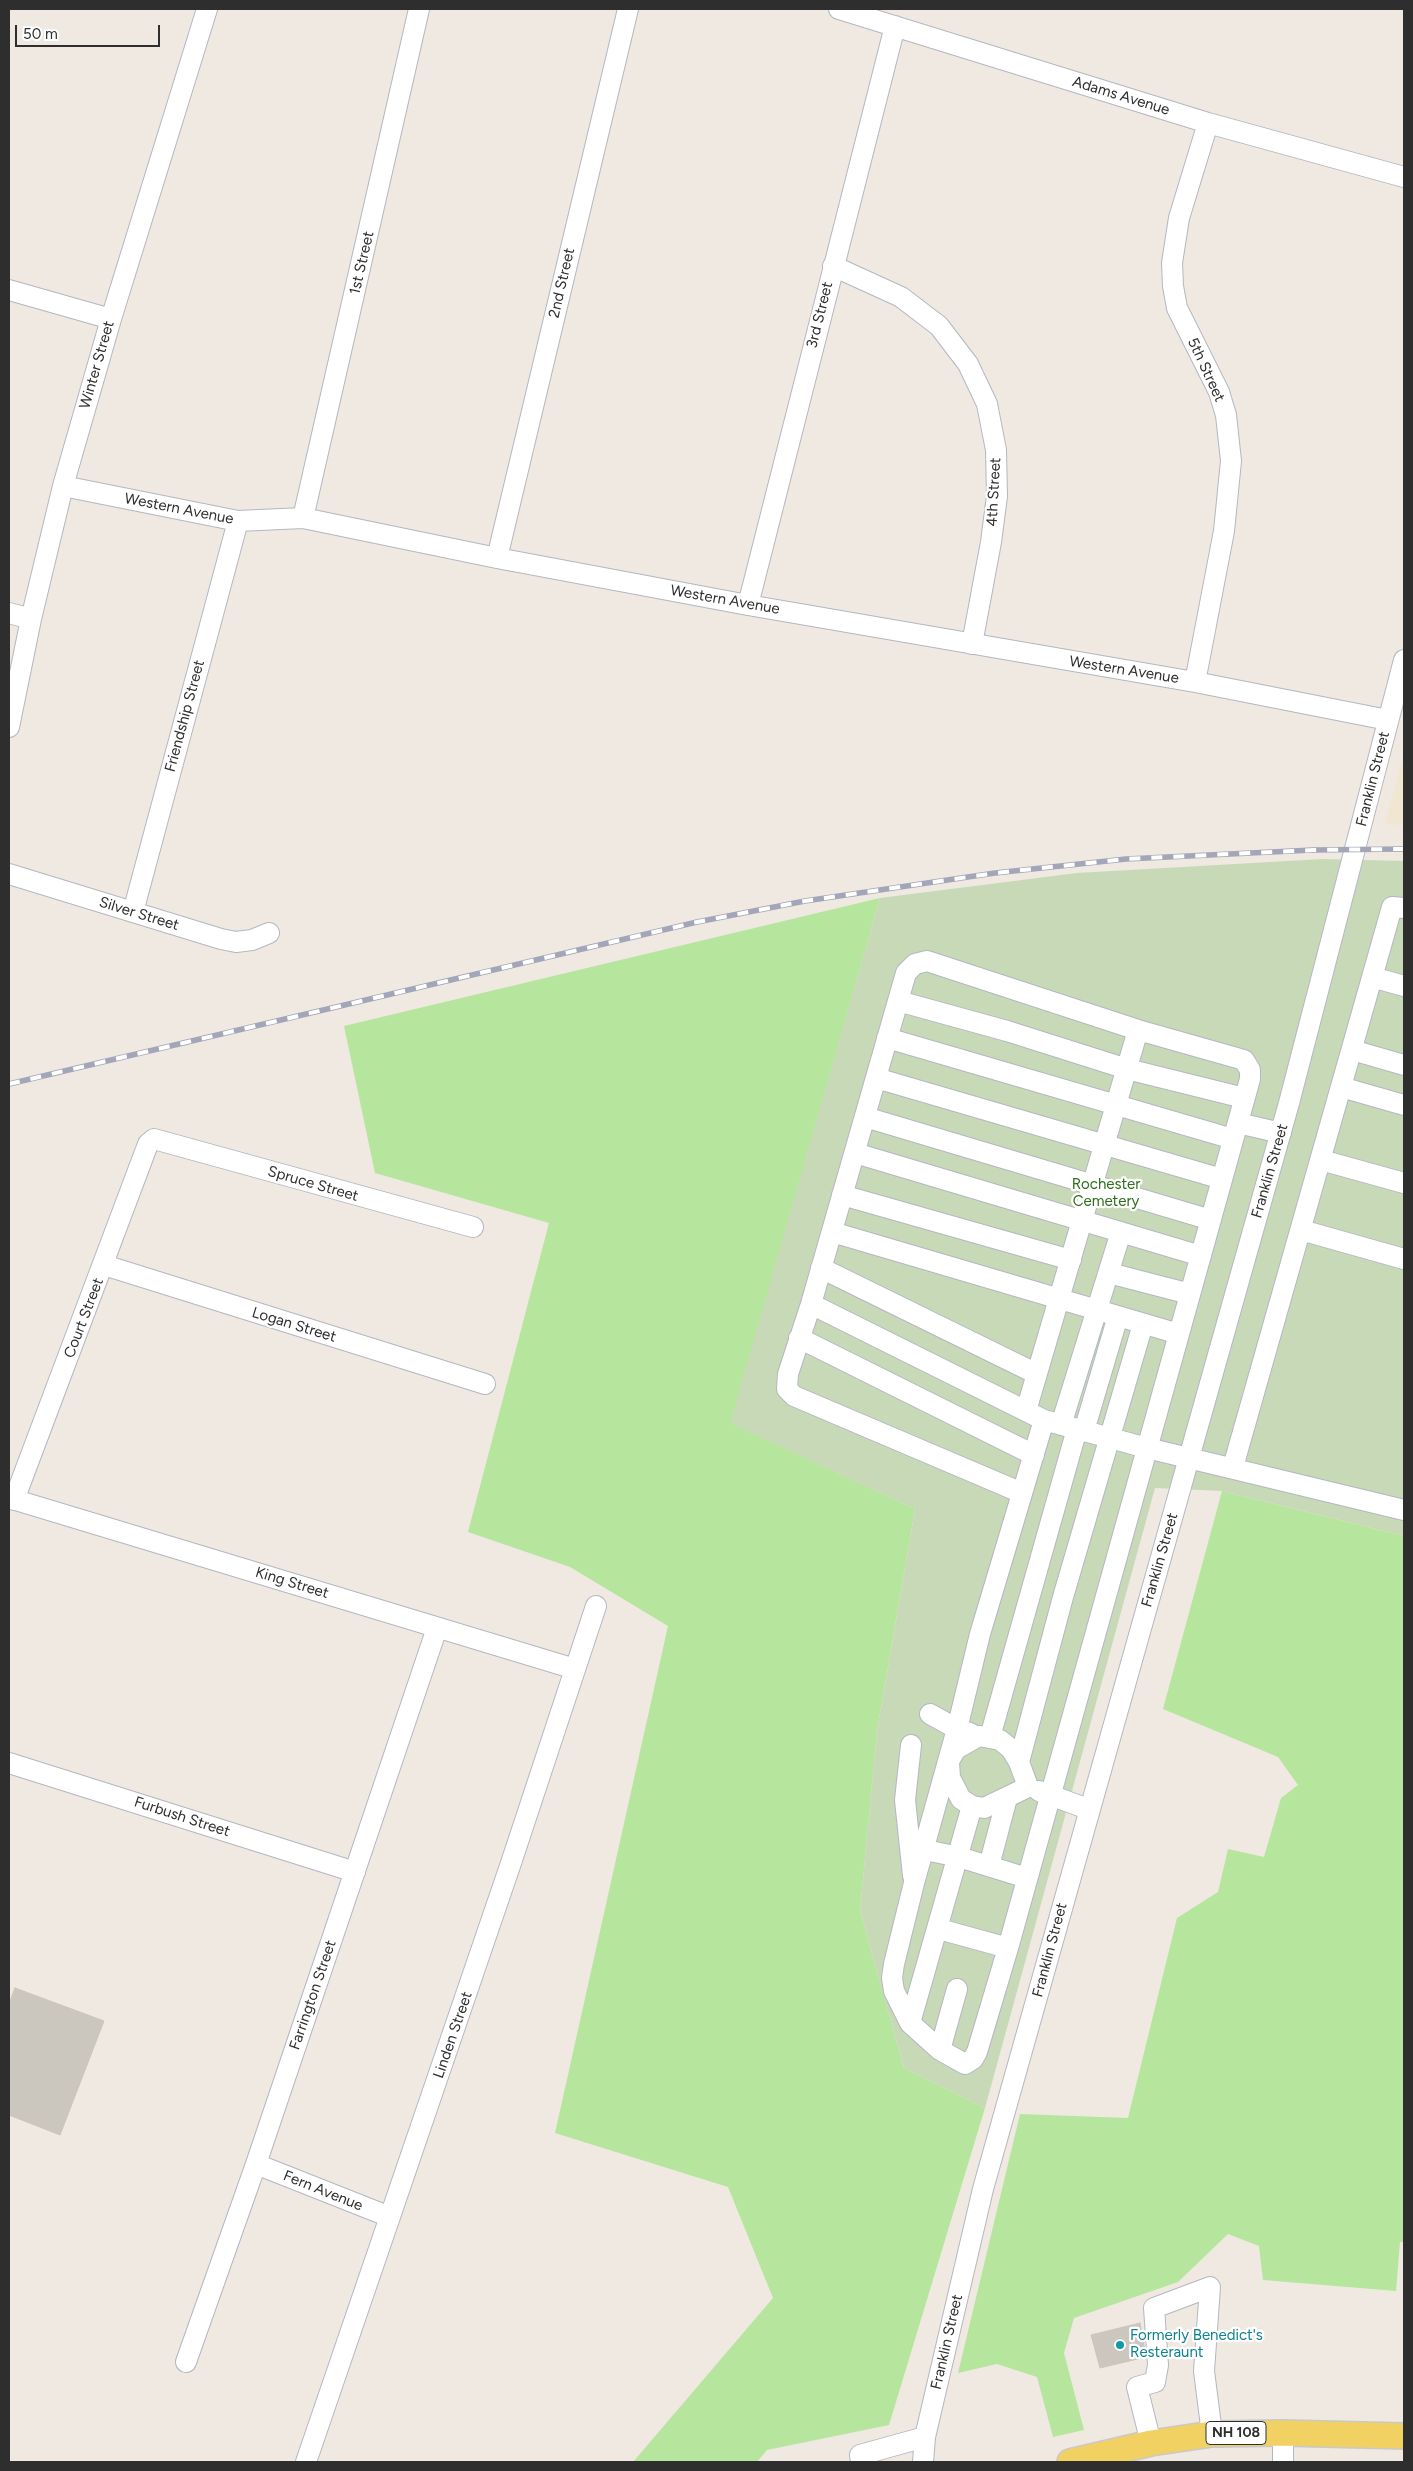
<!DOCTYPE html>
<html>
<head>
<meta charset="utf-8">
<style>
	body { margin:0 }
	#map { position:relative; width:1413px; height:2471px; overflow:hidden; background:#efe9e1; font-family:Figtree,sans-serif }
	canvas { display:block }
	.frame { position:absolute; inset:0; border:10px solid #2e2e2e; pointer-events:none }
	.scale { position:absolute; left:15px; top:25px; width:145px; height:22px; box-sizing:border-box; border:2px solid #2e2e2e; border-top:0; padding-left:6px; font-size:15px; line-height:18px; white-space:nowrap; color:#2e2e2e; -webkit-text-stroke:4px #fff; paint-order:stroke }
</style>
</head>
<body>
<div id="map">
<canvas width="1413" height="2471"></canvas>
<div class="frame"></div>
<div class="scale">50 m</div>
</div>
<script>
const ctx = document.querySelector('canvas').getContext('2d');
ctx.lineJoin = 'round';
function fill(path, color) { ctx.fillStyle = color; ctx.fill(path, 'evenodd'); }
const shape = rows => new Path2D(rows.map(r => 'M' + r).join(''));
function trace(path, color, width, dash) { ctx.strokeStyle = color; ctx.lineWidth = width; ctx.lineCap = dash ? 'butt' : 'round'; ctx.setLineDash(dash || []); ctx.stroke(path); }
function drawText(font, color, halo, rows, align = 'center') {
  ctx.font = font + ' Figtree,sans-serif'; ctx.lineWidth = 4.5; ctx.setLineDash([]); ctx.textBaseline = 'middle'; ctx.strokeStyle = halo; ctx.fillStyle = color; for (const [text, x, y, turn = 0] of rows) {
    ctx.save(); ctx.translate(x, y); ctx.rotate((+turn || 0) * Math.PI / 180); ctx.textAlign = isNaN(turn) ? turn : align; if (halo) ctx.strokeText(text, 0, 0); ctx.fillText(text, 0, 0); ctx.restore();
  }
}
fill(shape([
	[1404,753,1404,825,1385,824]
]), '#f0e6d1');
fill(shape([
	[880,898,731,1423,915,1509,877,1731,860,1911,904,2068,985,2108,889,2425,767,2450,757,2462,633,2462,773,2298,728,2187,555,2133,668,1626,570,1567,468,1532,549,1223,375,1173,344,1026],
	[1222,1491,1404,1536,1404,2242,1400,2242,1396,2291,1263,2280,1259,2246,1228,2234,1178,2282,1074,2318,1064,2353,1084,2430,1053,2437,1037,2377,997,2364,958,2373,1020,2114,1128,2118,1177,1918,1218,1892,1228,1849,1264,1857,1281,1798,1298,1785,1278,1757,1163,1709]
]), '#b6e59e');
fill(shape([
	[1323,859,1404,861,1404,1536,1222,1491,1155,1488,985,2108,904,2068,860,1911,877,1731,915,1509,730,1423,880,898,1077,873]
]), '#c8d9b8');
const building = shape([
	[15,1988,104,2021,60,2135,9,2115,9,2004,15,1988],
	[1140,2323,1146,2357,1100,2368,1091,2335,1140,2323]
]);
fill(building, '#cbc7bf');
trace(building, '#cbc5ba', 1);
const minor = shape([
	[839,9,1208,123,1404,177],
	[833,266,901,297,939,326,968,364,987,404,996,450,997,496,991,542,972,644],
	[9,290,111,319],
	[63,486,238,521,303,518,497,558,748,605,1195,682,1388,720],
	[303,518,419,9],
	[497,558,628,9],
	[748,605,895,26],
	[9,613,31,619],
	[1195,682,1224,531,1231,461,1226,415,1219,392,1177,308,1173,286,1172,263,1179,218,1208,123],
	[9,727,31,619,63,486,111,319,207,9],
	[9,874,221,939,236,942,252,940,269,933],
	[133,912,238,521],
	[1372,977,1404,986],
	[898,1001,1007,1031,1127,1069,1244,1098],
	[887,1038,1233,1139],
	[1352,1050,1404,1065],
	[876,1078,1222,1179],
	[1341,1087,1404,1105],
	[865,1117,1211,1220],
	[1238,1123,1281,1133],
	[855,1153,1201,1256],
	[1321,1160,1404,1183],
	[842,1195,1071,1260],
	[1301,1230,1404,1259],
	[832,1232,1179,1334],
	[104,1265,485,1384],
	[821,1268,1037,1374],
	[1109,1273,1190,1294],
	[811,1304,1044,1420,1147,1448,1404,1510],
	[799,1338,1034,1455],
	[1026,1411,1138,1030],
	[1061,1425,1121,1232],
	[1084,1431,1118,1316],
	[1233,1467,1392,907,1404,908],
	[1022,1493,794,1396,787,1389,788,1374,811,1304,906,973,915,964,927,961,1138,1030,1244,1060,1250,1070,1250,1079,1008,1948,977,2052,973,2059,965,2064,940,2050,910,2023,894,1991,892,1978,894,1964,914,1883,957,1729,980,1634,1044,1420],
	[9,1498,575,1669],
	[14,1500,148,1144,154,1139,473,1227],
	[930,1714,957,1729,970,1733],
	[979,1736,1000,1740,1011,1749,1019,1762,1028,1787,984,1808,972,1806,961,1799,950,1778,949,1761,956,1749,979,1736],
	[990,1737,1077,1429],
	[911,1745,905,1800,913,1876],
	[1019,1762,1063,1597,1143,1324],
	[9,1763,355,1872],
	[1039,1791,1088,1809],
	[911,1847,959,1857,1027,1878],
	[989,1866,1007,1798],
	[939,1929,1008,1948],
	[910,2023,972,1806],
	[940,2050,957,1989],
	[256,2164,390,2217],
	[186,2362,256,2164,437,1628],
	[1151,2443,1137,2387,1155,2382,1158,2365,1154,2308,1210,2287,1204,2371,1212,2434],
	[306,2462,511,1863,596,1606],
	[861,2462,860,2455,925,2437],
	[923,2462,925,2437,983,2189,1289,1103,1404,660],
	[1283,2462,1283,2433]
]);
const major = shape([
	[1070,2462,1151,2443,1212,2434,1283,2433,1404,2436]
]);
trace(minor, '#b4b7c1', 22);
trace(major, '#c9c9c9', 28);
trace(minor, '#fff', 20);
trace(major, '#f2d163', 25);
const rail = shape([
	[9,1084,697,922,805,901,995,873,1126,859,1313,850,1404,849]
]);
trace(rail, '#a3a6b8', 5.5);
trace(rail, '#fff', 4, [11]);
for (const [x, y, r, color] of [
	[1120,2345,5,"#0f9aa8"]
]) { const dot = new Path2D(); dot.arc(x, y, r, 0, 2 * Math.PI); ctx.fillStyle = color; ctx.fill(dot); trace(dot, '#fff', 2); }
for (const [x, y, w] of [
	[1236,2433,60]
]) { const box = new Path2D(); box.roundRect(x - w / 2, y - 11.5, w, 23, 4); ctx.fillStyle = '#fff'; ctx.fill(box); trace(box, '#2e2e2e', 1); }
drawText('bold 14px', '#2e2e2e', null, [
	["NH 108",1236,2433]
]);
drawText('15px', '#2e2e2e', '#fff', [
	["Adams Avenue",1121,96,17],
	["1st Street",362,263,-77],
	["2nd Street",562,283,-77],
	["3rd Street",820,315,-76],
	["Winter Street",97,365,-74],
	["5th Street",1206,370,65],
	["4th Street",994,492,-87],
	["Western Avenue",179,509,11],
	["Western Avenue",725,600,10],
	["Western Avenue",1124,670,9],
	["Friendship Street",185,716,-75],
	["Franklin Street",1373,779,-76],
	["Silver Street",139,914,17],
	["Franklin Street",1270,1171,-74],
	["Spruce Street",313,1184,16],
	["Court Street",84,1318,-69],
	["Logan Street",294,1325,17],
	["Franklin Street",1160,1560,-74],
	["King Street",292,1583,17],
	["Furbush Street",182,1817,18],
	["Franklin Street",1050,1950,-75],
	["Farrington Street",313,1995,-71],
	["Linden Street",453,2035,-71],
	["Fern Avenue",323,2191,22],
	["Franklin Street",947,2342,-77]
]);
drawText('15px', '#2c6e1b', '#fff', [
	["Rochester",1106,1185],
	["Cemetery",1106,1202]
]);
drawText('15px', '#0d838f', '#fff', [
	["Formerly Benedict's",1130,2336],
	["Resteraunt",1130,2353]
], 'left');
</script>
</body>
</html>
